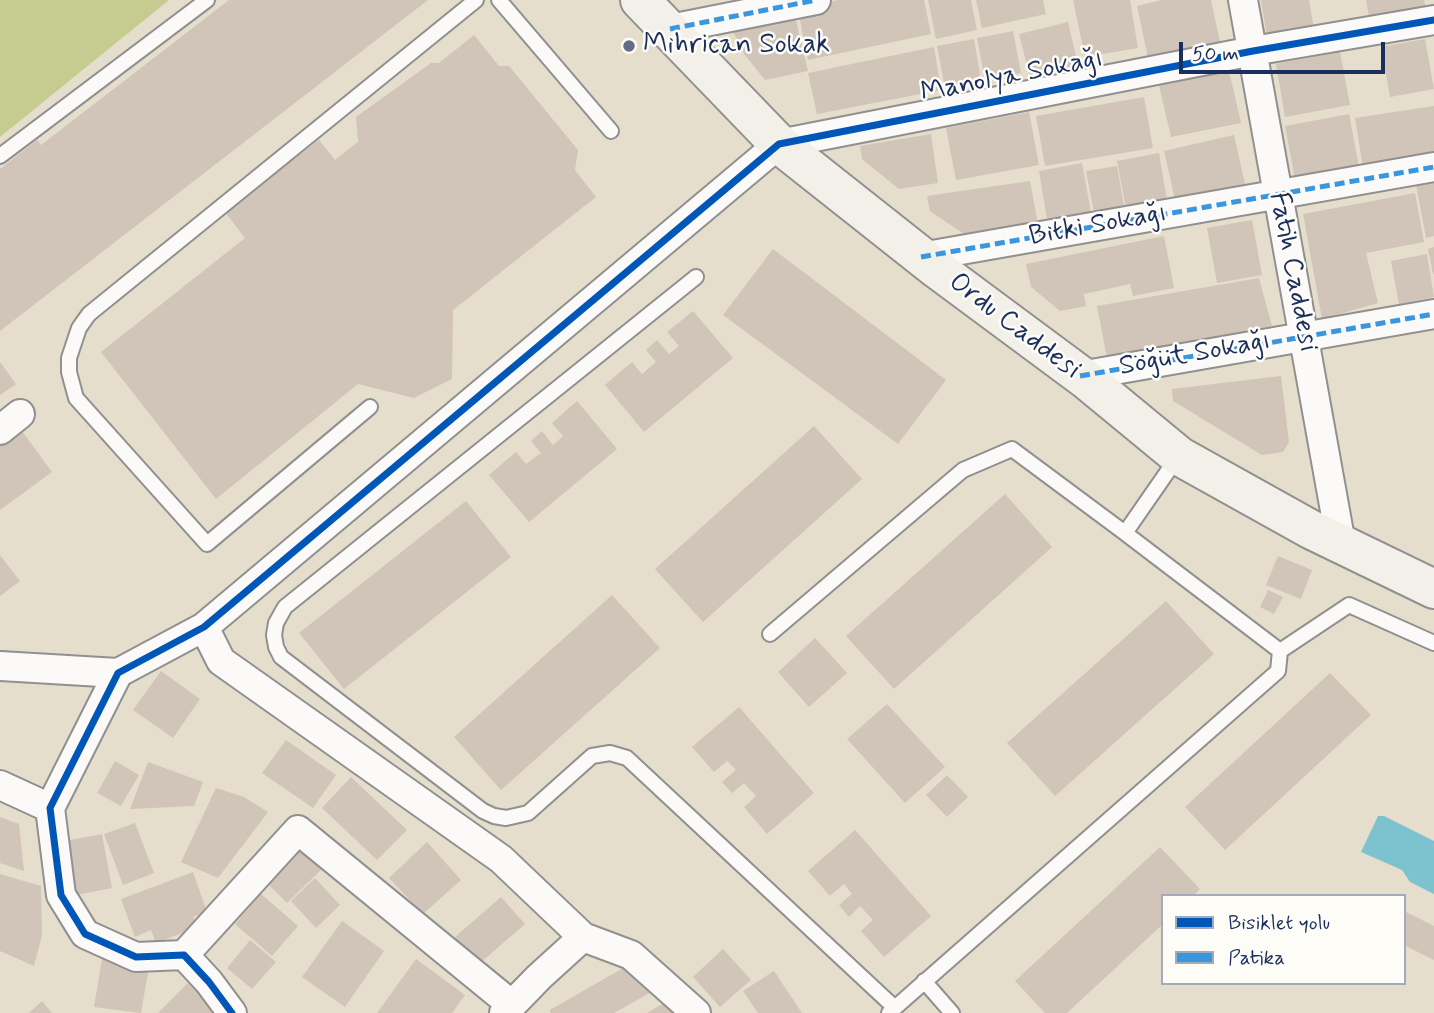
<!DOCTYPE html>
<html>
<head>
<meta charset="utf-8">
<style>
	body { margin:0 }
	#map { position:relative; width:1434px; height:1013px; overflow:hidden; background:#e5decd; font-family:Mynerve,sans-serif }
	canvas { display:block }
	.legend { position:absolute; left:1161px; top:894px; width:245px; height:91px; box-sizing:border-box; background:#fdfcf7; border:2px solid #a3aaba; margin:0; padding:9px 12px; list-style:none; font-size:21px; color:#1b2f5e }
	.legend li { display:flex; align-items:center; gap:14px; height:35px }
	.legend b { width:35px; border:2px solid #a3aaba }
	.scale { position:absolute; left:1179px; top:42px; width:206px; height:32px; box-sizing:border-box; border:4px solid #1b2f5e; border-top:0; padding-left:9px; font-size:21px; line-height:24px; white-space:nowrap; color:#1b2f5e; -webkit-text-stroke:5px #fdfcf7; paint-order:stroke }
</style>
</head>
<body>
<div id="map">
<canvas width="1434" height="1013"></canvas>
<ul class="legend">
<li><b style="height:9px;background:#0057b8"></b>Bisiklet yolu</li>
<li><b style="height:9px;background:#3a97de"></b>Patika</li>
</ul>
<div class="scale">50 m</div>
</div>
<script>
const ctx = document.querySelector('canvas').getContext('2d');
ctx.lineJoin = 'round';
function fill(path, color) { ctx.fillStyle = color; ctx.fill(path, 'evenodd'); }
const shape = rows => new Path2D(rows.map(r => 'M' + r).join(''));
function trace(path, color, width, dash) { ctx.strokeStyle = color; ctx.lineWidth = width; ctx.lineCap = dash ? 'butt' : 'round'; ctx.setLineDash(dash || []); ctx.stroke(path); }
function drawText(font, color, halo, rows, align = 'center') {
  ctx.font = font + ' Mynerve,sans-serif'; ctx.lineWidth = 5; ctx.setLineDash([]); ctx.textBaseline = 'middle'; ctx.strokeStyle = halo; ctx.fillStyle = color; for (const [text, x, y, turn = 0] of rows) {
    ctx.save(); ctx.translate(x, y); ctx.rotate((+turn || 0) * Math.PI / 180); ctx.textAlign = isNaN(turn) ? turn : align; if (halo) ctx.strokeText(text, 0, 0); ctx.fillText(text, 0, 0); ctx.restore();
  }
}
fill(shape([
	[0,0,169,0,0,137]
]), '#c6cb90');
fill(shape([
	[1378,816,1384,816,1434,841,1434,894,1410,882,1402,870,1361,852]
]), '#7dc3cf');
fill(shape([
	[229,0,428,0,0,331,0,169,37,140,41,145],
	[838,0,924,0,931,34,808,60,798,10],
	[928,0,971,0,977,30,936,39],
	[976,0,1043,0,1046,14,982,28],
	[1073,0,1130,0,1138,48,1085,57],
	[1162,0,1211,0,1220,42,1148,58,1137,6],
	[1261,0,1309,0,1314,29,1267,37],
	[1366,0,1424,0,1427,12,1370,23],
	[794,12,808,71,765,80,744,54,731,27],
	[1068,22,1079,69,1031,81,1019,34],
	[1013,31,1021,73,985,80,977,38],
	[474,35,499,66,509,66,578,150,575,170,596,197,453,310,452,379,414,398,358,384,216,499,101,352,245,238,225,212,319,140,335,160,358,142,356,117,431,63,439,63],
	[974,39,981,81,945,88,937,46],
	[1425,39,1434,89,1390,97,1381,47],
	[934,47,941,90,817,114,808,73],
	[1340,52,1350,105,1285,117,1276,64],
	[1229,71,1241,123,1171,137,1159,85],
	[1144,97,1153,148,1045,166,1036,116],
	[1434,106,1434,156,1363,168,1355,118],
	[1029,112,1039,165,956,180,946,128],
	[1349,114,1359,167,1295,179,1285,126],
	[931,134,938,183,899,189,862,159,860,146],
	[1234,135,1246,188,1176,204,1164,151],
	[1159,153,1168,206,1127,213,1117,161],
	[1082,163,1092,218,1048,226,1039,171],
	[1117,166,1125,211,1095,217,1086,171],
	[1030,181,1038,225,967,236,930,211,927,196],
	[1434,182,1434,236,1426,238,1416,185],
	[1415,193,1424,242,1366,253,1378,303,1322,319,1303,214],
	[1252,220,1262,275,1217,283,1207,228],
	[1164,236,1174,288,1133,296,1130,284,1084,294,1086,306,1060,311,1031,287,1026,264],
	[1434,247,1434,274,1433,274,1428,249],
	[773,249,946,380,898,444,723,315],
	[1427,254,1434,297,1399,304,1391,261],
	[1259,278,1272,326,1107,358,1097,306],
	[693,311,733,358,644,432,605,385,632,362,642,374,656,362,646,350,657,340,669,354,679,346,667,332],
	[0,362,16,384,0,395],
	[1281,376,1289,442,1283,452,1262,455,1173,401,1172,389],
	[577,401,617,449,529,522,489,475,516,452,526,464,541,453,531,441,542,431,553,445,563,436,552,423],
	[16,423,52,472,0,510,0,435],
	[814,426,862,479,703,622,655,569],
	[1005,494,1052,547,894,689,846,636],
	[466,501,511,557,344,689,299,633],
	[0,555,20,581,0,596],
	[1278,556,1312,570,1301,599,1266,585],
	[1268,590,1283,597,1274,614,1260,607],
	[612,595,660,648,501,790,454,737],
	[1166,601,1214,654,1055,796,1007,743],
	[815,638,847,673,809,707,778,672],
	[161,671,200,699,173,738,133,710],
	[1330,673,1371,715,1225,850,1185,807],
	[887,704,945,767,905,803,847,739],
	[739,707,814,793,767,834,744,807,756,796,744,783,732,793,722,782,736,770,727,761,714,772,692,747],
	[286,740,336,775,313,808,262,773],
	[115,761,139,775,121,806,97,793],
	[148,762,203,782,194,806,130,809],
	[947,775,968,797,947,817,926,795],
	[351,777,407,830,377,860,322,808],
	[216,788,244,797,268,812,218,878,181,862],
	[0,817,19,824,24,871,0,863],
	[135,823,154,873,123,885,104,834],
	[855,830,931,916,884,957,861,931,873,920,860,906,849,917,839,905,852,894,844,884,830,896,808,871],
	[102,834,112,888,71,896,60,842],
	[427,842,461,880,423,914,389,878],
	[299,846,322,869,287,903,264,880],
	[1160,847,1200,889,1193,896,1163,896,1163,924,1067,1013,1045,1013,1015,981],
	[193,872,207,912,193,917,197,927,156,943,151,930,135,937,121,899],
	[0,874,41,886,42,935,34,966,0,951],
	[315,878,340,905,316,928,291,901],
	[261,894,298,926,272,956,235,924],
	[501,897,525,924,479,964,455,937],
	[1404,911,1434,926,1434,960,1404,945],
	[342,921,384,951,345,1007,302,977],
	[250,940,276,962,252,989,227,968],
	[723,949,751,980,720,1007,693,977],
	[102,959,149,967,141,1013,94,1007],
	[416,959,465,995,452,1013,377,1013],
	[632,963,657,989,614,1013,551,1013,550,1010],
	[774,971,802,1013,758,1013,743,991],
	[188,983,219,1013,158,1013],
	[669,1000,683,1013,647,1013],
	[42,1001,52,1013,29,1013]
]), '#d1c4b8');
const lane = shape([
	[499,0,611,131],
	[0,156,207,0],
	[696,277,285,607,276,623,274,635,276,647,281,657,483,811,494,816,506,818,528,813,592,756,610,753,627,758,894,1007],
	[370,407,207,544,76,398,69,372,69,358,79,328,89,314,476,0],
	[1177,458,1125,533,1280,651],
	[770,634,963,470,1012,449,1125,533],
	[1280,651,1349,605,1434,643],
	[924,981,952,1013],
	[889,1013,1278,671,1280,651]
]);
const street = shape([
	[1243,0,1341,544],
	[670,29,816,0],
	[921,257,1434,167],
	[1080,376,1434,314],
	[0,430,20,414],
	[204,627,221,661,501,859,583,937,539,977,504,1013],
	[0,666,118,673],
	[0,785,50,808],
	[583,937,631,955,696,1013],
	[184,955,298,830,512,1005],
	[232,1013,209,982,184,955,136,957,85,934,61,895,50,808,118,673,204,627,779,144,1253,51,1434,20]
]);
const secondary = shape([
	[640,0,779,144,937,269,1088,381,1179,456,1310,529,1434,589]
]);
trace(lane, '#90908f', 18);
trace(street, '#90908f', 32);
trace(secondary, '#90908f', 42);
trace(lane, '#fbfaf8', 14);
trace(street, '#fbfaf8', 28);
trace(secondary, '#f3f0e9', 38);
trace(shape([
	[670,29,816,0],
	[921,257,1434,167],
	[1080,376,1434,314]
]), '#3a97de', 5, [10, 5]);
trace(shape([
	[232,1013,209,982,184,955,136,957,85,934,61,895,50,808,118,673,204,627,779,144,1253,51,1434,20]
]), '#0057b8', 7);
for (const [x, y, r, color] of [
	[629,46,7,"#626c85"]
]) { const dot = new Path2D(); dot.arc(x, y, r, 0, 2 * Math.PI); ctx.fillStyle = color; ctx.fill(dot); trace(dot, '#fdfcf7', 2.5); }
drawText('28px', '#1b2f5e', '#fdfcf7', [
	["Mihrican Sokak",643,46]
], 'left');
drawText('28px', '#1b2f5e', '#fdfcf7', [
	["Manolya Sokağı",1012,77,-11],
	["Bitki Sokağı",1098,226,-10],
	["Fatih Caddesi",1292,272,79],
	["Ordu Caddesi",1014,327,37],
	["Söğüt Sokağı",1195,355,-10]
]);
</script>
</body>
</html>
